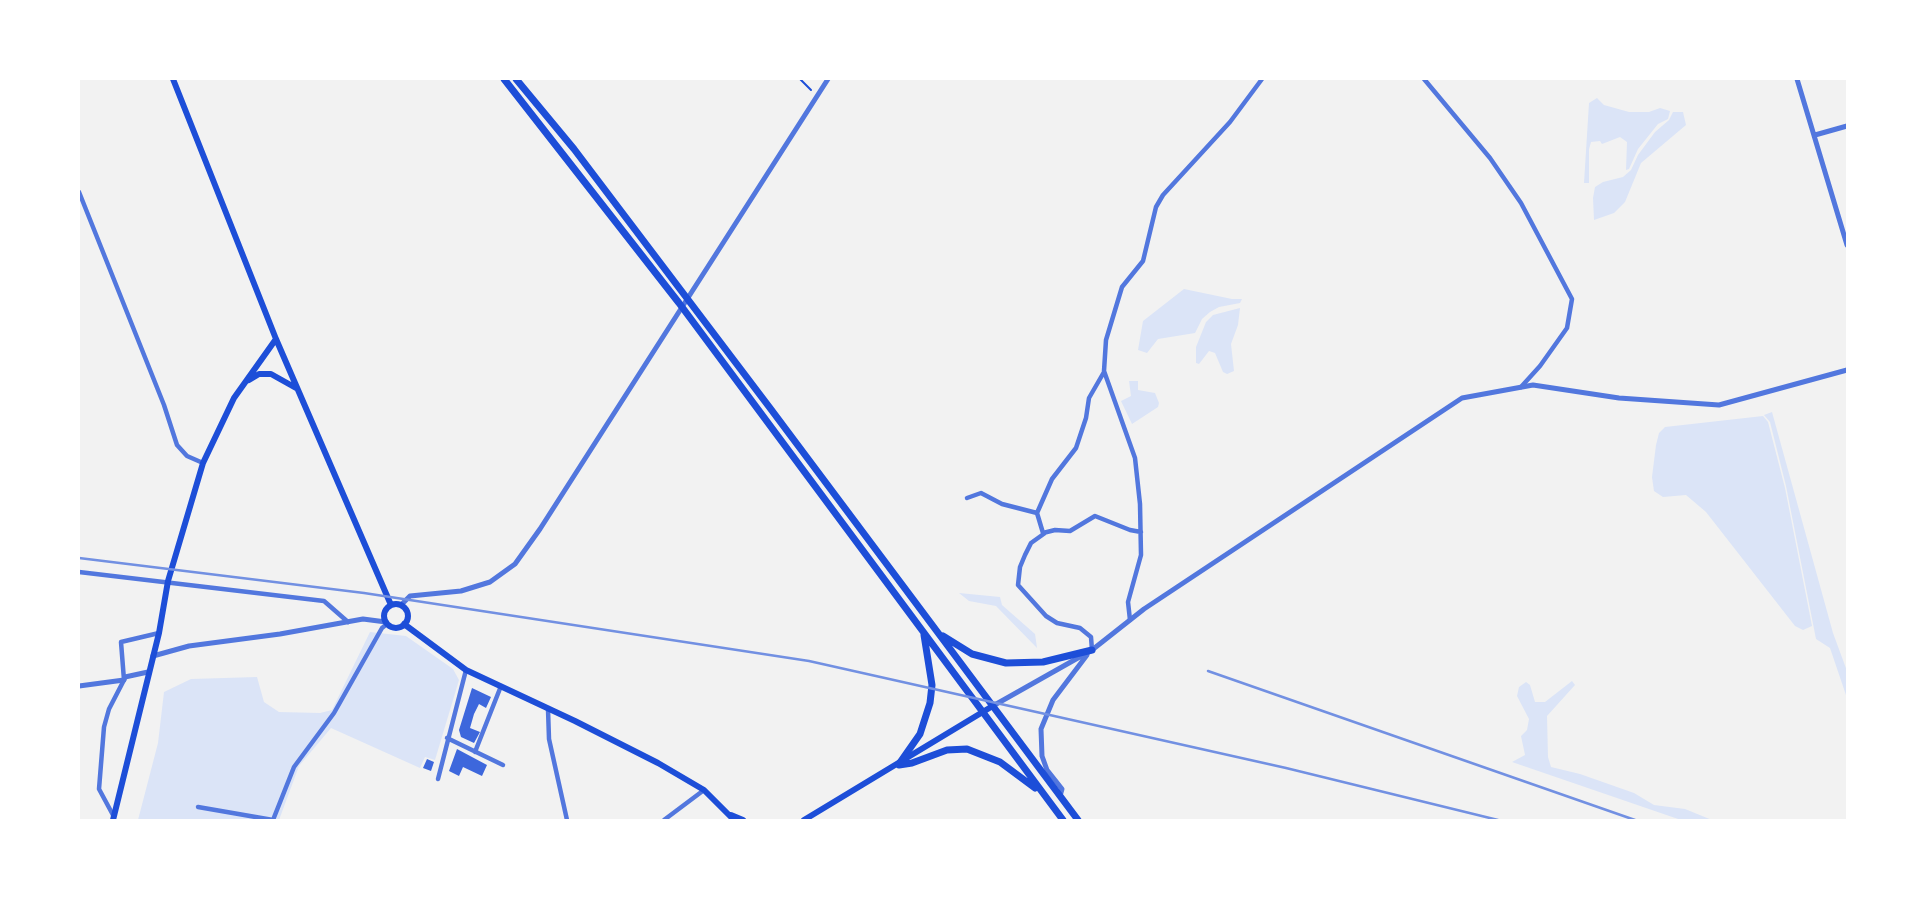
<!DOCTYPE html>
<html>
<head>
<meta charset="utf-8">
<style>
	body { margin:0 }
	#map { position:relative; width:1926px; height:899px; overflow:hidden; background:#f2f2f2; font-family:Helvetica,sans-serif }
	canvas { display:block }
	.frame { position:absolute; inset:0; border:80px solid #fff; pointer-events:none }
</style>
</head>
<body>
<div id="map">
<canvas width="1926" height="899"></canvas>
<div class="frame"></div>
</div>
<script>
const ctx = document.querySelector('canvas').getContext('2d');
ctx.lineJoin = 'round';
function fill(path, color) { ctx.fillStyle = color; ctx.fill(path, 'evenodd'); }
const shape = rows => new Path2D(rows.map(r => 'M' + r).join(''));
function trace(path, color, width, dash) { ctx.strokeStyle = color; ctx.lineWidth = width; ctx.lineCap = dash ? 'butt' : 'round'; ctx.setLineDash(dash || []); ctx.stroke(path); }
fill(shape([
	[1597,98,1604,105,1629,112,1649,112,1660,108,1670,111,1668,119,1658,124,1638,149,1629,169,1626,170,1627,142,1620,137,1602,144,1600,141,1591,142,1589,149,1589,183,1584,183,1589,103],
	[1673,112,1683,112,1686,125,1641,163,1625,202,1614,213,1594,220,1593,198,1595,187,1603,182,1623,177,1631,170,1638,155,1655,132,1669,120],
	[1184,289,1232,299,1242,299,1240,303,1219,307,1210,312,1202,319,1195,333,1158,339,1147,353,1138,350,1143,321],
	[1240,308,1238,325,1231,344,1234,371,1227,374,1223,372,1215,353,1209,351,1199,364,1196,363,1196,347,1206,322,1213,315],
	[1129,381,1138,381,1138,390,1155,393,1159,403,1158,407,1132,424,1121,401,1131,396],
	[1772,412,1833,633,1847,671,1847,698,1830,648,1816,639,1786,486,1770,422,1764,415],
	[1763,416,1768,422,1785,488,1812,626,1803,630,1795,626,1706,512,1686,495,1663,497,1654,491,1652,477,1656,445,1659,433,1665,427],
	[959,593,1000,597,1002,605,1035,634,1037,648,996,606,969,601],
	[370,632,406,636,453,669,459,680,435,760,425,757,420,768,331,728,299,766,279,820,138,820,158,743,164,692,191,679,257,677,264,702,279,712,320,713,332,710],
	[1572,681,1575,685,1547,716,1548,757,1551,767,1580,774,1634,793,1654,805,1685,809,1712,820,1681,820,1512,762,1525,755,1521,736,1527,730,1529,719,1517,696,1519,687,1526,682,1530,685,1535,702,1545,702]
]), '#dbe4f7');
fill(shape([
	[472,688,491,697,486,708,479,704,474,714,470,728,480,732,474,743,461,737,459,730],
	[457,749,487,765,482,776,463,767,459,776,449,771],
	[427,759,434,762,431,771,423,768]
]), '#3d67dc');
trace(shape([
	[800,79,811,90]
]), '#1d4ed8', 2);
trace(shape([
	[1424,79,1490,158,1521,203,1572,299,1567,328,1540,366,1521,387],
	[79,192,164,405,177,445,187,456,203,463],
	[967,498,981,493,1002,504,1037,513,1043,533,1055,530,1070,531,1095,516,1130,530,1141,532],
	[1037,513,1052,479,1076,448,1086,418,1089,398,1104,372],
	[1045,533,1031,543,1025,555,1020,567,1018,585,1046,616,1057,623,1080,628,1091,637,1092,650],
	[79,572,324,601,348,622],
	[1130,620,1128,602,1141,555,1140,504,1135,458,1104,371,1106,340,1122,287,1143,261,1156,207,1163,195,1230,122,1262,79],
	[548,709,549,739,567,820],
	[447,738,503,765],
	[475,752,501,686],
	[438,779,466,670],
	[198,807,273,820,294,767,334,713,382,628,387,624],
	[113,815,99,789,104,727,109,709,124,680,121,642,159,633],
	[664,820,704,790]
]), '#5277de', 4.5);
trace(shape([
	[1797,79,1847,245],
	[1815,135,1847,126],
	[401,605,410,596,461,591,490,582,515,564,540,529,828,79],
	[153,656,189,646,280,634,363,619,386,622],
	[79,686,124,680,125,677,148,672],
	[991,707,1092,650,1144,609,1462,398,1533,385,1619,398,1719,405,1847,370],
	[1060,796,1062,789,1047,770,1042,756,1041,729,1053,700,1087,655]
]), '#5277de', 5);
trace(shape([
	[173,79,276,339,391,605],
	[249,380,259,374,271,374,296,388],
	'384 616a12 12 0 1 1 24 0a12 12 0 1 1-24 0Z',
	[404,624,466,670,575,721,658,763,704,790,734,820],
	[731,815,743,820],
	[113,820,159,633,168,581,203,463,234,398,276,339],
	[804,820,991,707]
]), '#1d4ed8', 6);
trace(shape([
	[504,79,679,303,1063,820],
	[516,79,574,149,770,408,1078,820],
	[943,636,972,654,1006,663,1043,662,1092,650],
	[899,764,920,734,930,703,932,685,924,635],
	[899,765,912,763,947,750,967,749,1000,762,1035,788]
]), '#1d4ed8', 7);
trace(shape([
	[79,558,364,593,809,661,1286,768,1498,820],
	[1208,671,1635,820]
]), '#7290e2', 2.5);
</script>
</body>
</html>
